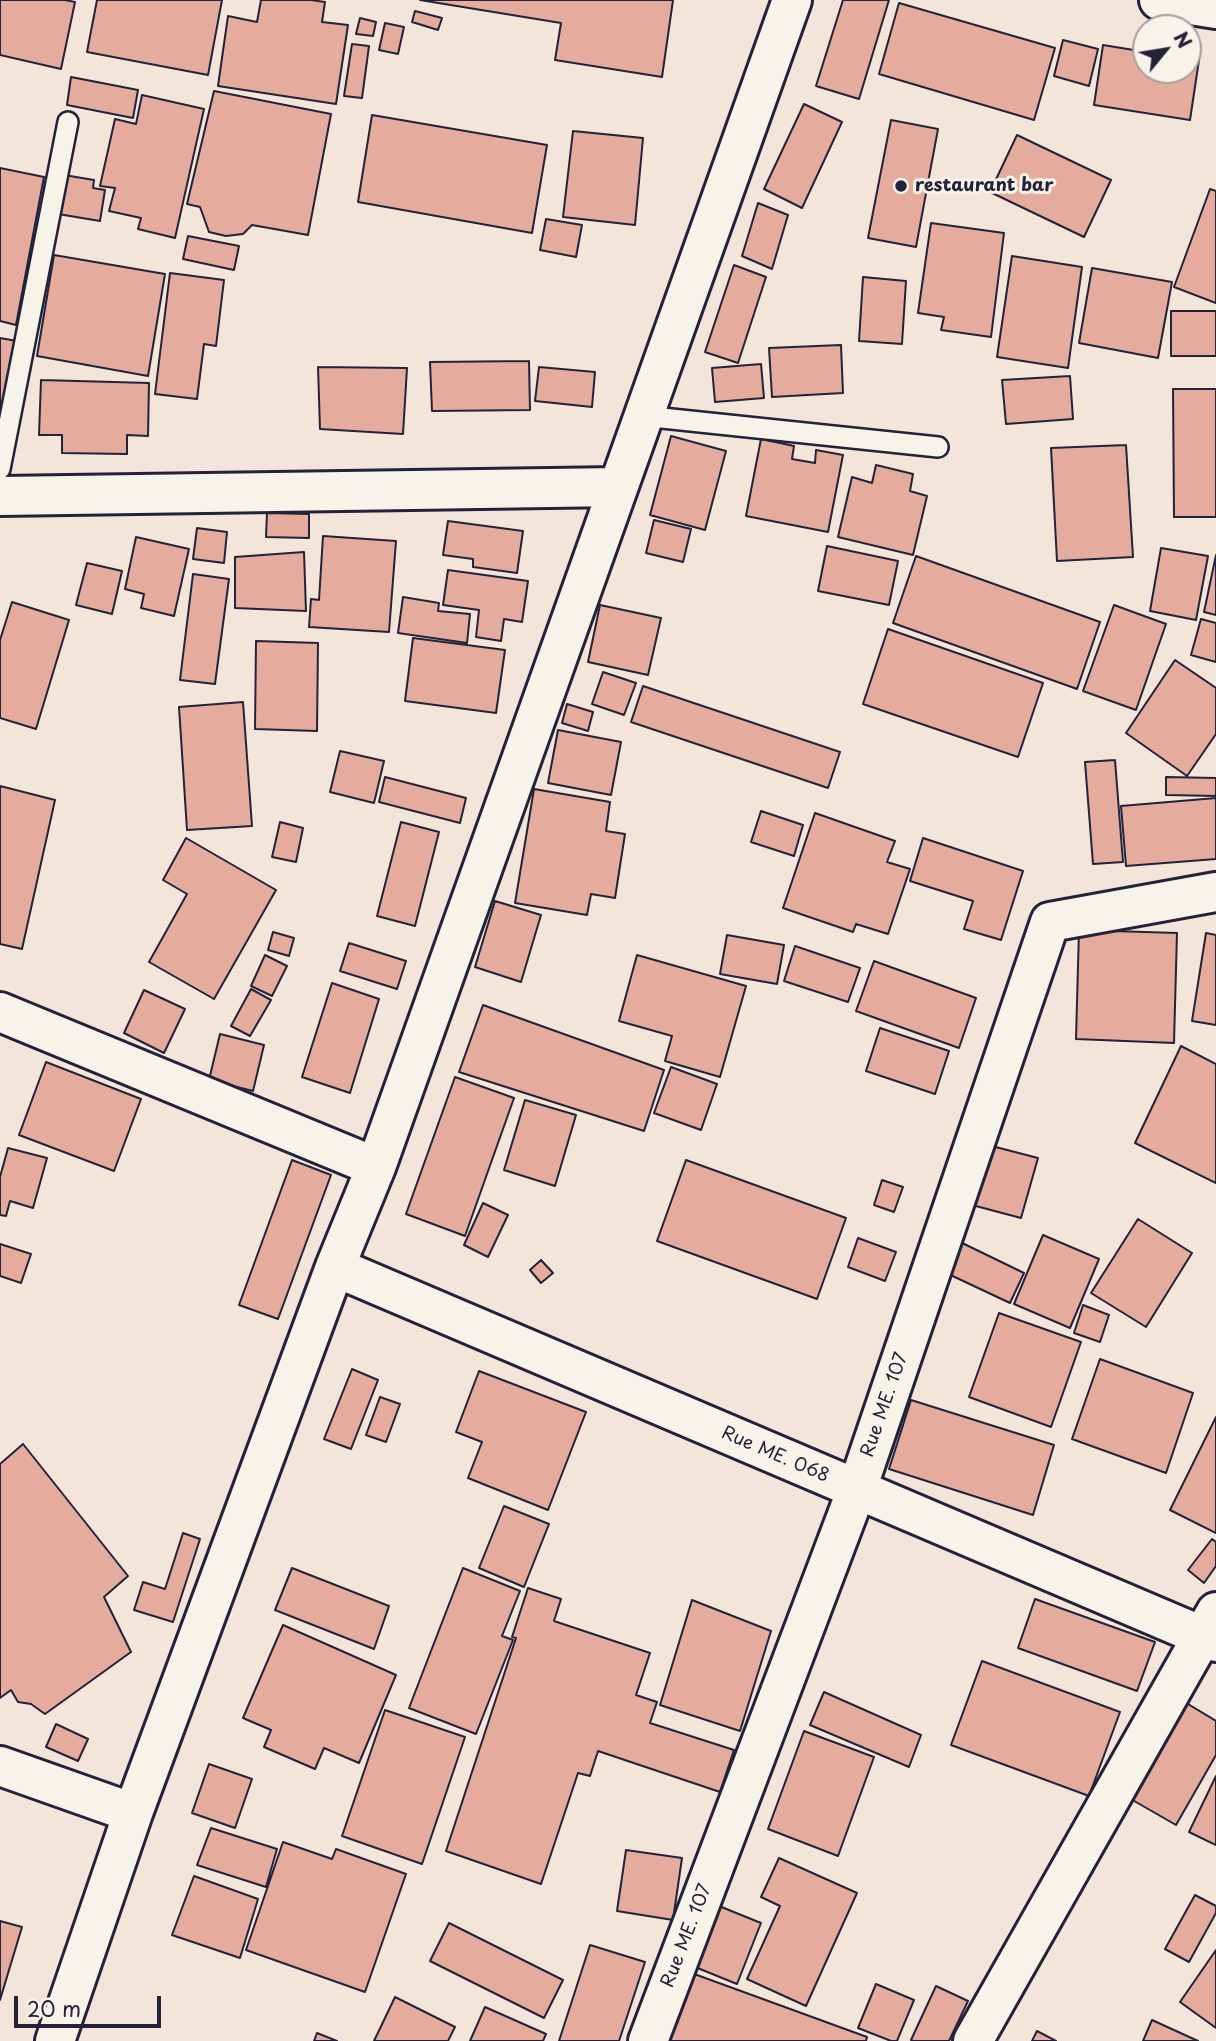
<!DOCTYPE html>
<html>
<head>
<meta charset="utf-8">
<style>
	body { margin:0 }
	#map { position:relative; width:1216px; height:2041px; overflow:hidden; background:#f3e5d9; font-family:"Playpen Sans",sans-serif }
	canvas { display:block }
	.north { position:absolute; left:1132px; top:14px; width:70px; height:70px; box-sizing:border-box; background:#f7f3e8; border:2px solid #a29fa3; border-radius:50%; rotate:60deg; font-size:19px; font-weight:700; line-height:28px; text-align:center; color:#22223b }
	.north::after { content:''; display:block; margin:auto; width:24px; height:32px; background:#22223b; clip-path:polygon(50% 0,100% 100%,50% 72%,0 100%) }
	.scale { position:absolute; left:14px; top:1996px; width:147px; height:32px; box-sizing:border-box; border:4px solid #22223b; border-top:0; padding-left:9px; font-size:21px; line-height:24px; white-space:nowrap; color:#22223b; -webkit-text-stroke:5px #f7f3e8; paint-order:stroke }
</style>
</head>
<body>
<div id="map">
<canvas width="1216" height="2041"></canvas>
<div class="north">N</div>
<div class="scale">20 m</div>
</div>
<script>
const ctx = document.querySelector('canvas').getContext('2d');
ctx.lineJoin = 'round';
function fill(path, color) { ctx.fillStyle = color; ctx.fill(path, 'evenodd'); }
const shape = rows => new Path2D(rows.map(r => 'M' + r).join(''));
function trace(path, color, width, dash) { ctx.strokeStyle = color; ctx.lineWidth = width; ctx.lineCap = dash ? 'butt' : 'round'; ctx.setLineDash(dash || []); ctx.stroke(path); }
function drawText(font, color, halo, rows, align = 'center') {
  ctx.font = font + ' "Playpen Sans",sans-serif'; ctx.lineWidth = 6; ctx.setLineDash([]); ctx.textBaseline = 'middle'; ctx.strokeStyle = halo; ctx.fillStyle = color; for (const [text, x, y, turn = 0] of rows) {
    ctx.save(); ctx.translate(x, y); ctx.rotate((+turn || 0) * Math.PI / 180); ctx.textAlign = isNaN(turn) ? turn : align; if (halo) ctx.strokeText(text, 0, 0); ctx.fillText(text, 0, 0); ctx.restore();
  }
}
const building = shape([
	[0,0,65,0,75,2,61,69,0,55,0,0],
	[97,0,222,0,208,75,87,52,97,0],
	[261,0,311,0,325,2,322,22,348,25,336,104,218,86,228,16,257,22,261,0],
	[420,0,673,0,662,77,555,60,561,23,420,0],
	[843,0,889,0,859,99,816,86,843,0],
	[899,3,1055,48,1034,120,879,74,899,3],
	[415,11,442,18,438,30,412,22,415,11],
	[360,18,376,22,373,36,356,34,360,18],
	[385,23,404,27,398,54,379,50,385,23],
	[1063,40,1098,49,1089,86,1054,76,1063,40],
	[352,44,369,46,362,98,344,96,352,44],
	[1103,45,1146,52,1146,70,1188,70,1188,58,1199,60,1190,120,1094,105,1103,45],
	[71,77,138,90,133,118,67,105,71,77],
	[214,91,331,114,308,235,252,225,243,234,226,236,209,232,200,207,187,204,214,91],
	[142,95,204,109,175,238,138,229,141,218,109,211,115,188,100,186,115,119,136,124,142,95],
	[804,104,842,122,802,208,764,189,804,104],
	[372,115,547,145,532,233,358,202,372,115],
	[891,120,938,129,916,247,868,238,891,120],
	[573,131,643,138,635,225,563,217,573,131],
	[1017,135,1111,180,1084,237,990,192,1017,135],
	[0,168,44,177,16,325,0,321,0,168],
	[64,175,94,180,93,188,105,190,100,221,58,214,64,175],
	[1210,189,1216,191,1216,303,1174,287,1210,189],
	[758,203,788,215,772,269,742,256,758,203],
	[546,219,582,225,576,257,540,250,546,219],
	[931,223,1004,233,991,337,941,330,944,317,918,313,931,223],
	[188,236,239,246,234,270,183,259,188,236],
	[54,255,165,274,148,376,37,356,54,255],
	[1012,256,1082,267,1068,368,997,357,1012,256],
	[734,265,766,277,738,363,705,352,734,265],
	[1092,268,1172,282,1158,358,1079,343,1092,268],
	[170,273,224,280,216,346,204,344,197,399,155,394,170,273],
	[863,277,906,281,902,344,859,341,863,277],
	[1171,311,1216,311,1216,356,1171,356,1171,311],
	[0,338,17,341,0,422,0,338],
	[841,345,843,393,772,397,769,348,841,345],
	[529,361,530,410,432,411,430,362,529,361],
	[761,364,764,398,715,402,712,368,761,364],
	[318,367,407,368,403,434,320,429,318,367],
	[539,367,595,372,592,407,535,401,539,367],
	[1070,376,1073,419,1006,424,1002,380,1070,376],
	[41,380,149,383,148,436,127,435,127,454,62,453,62,435,39,435,41,380],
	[1173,389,1216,389,1216,517,1174,517,1173,389],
	[671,436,726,451,705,530,650,515,671,436],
	[761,439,794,446,792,459,815,463,816,450,843,455,828,532,746,516,761,439],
	[1126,445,1133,557,1057,561,1051,448,1126,445],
	[876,465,913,474,910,491,927,496,913,555,838,537,852,477,872,483,876,465],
	[267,513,309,514,309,538,266,537,267,513],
	[654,520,691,529,683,562,646,553,654,520],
	[448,521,523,531,517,573,473,567,473,559,443,555,448,521],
	[197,528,227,532,224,563,193,559,197,528],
	[323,536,396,541,389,632,309,627,311,599,319,600,323,536],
	[136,537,189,549,174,616,141,608,144,594,125,589,136,537],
	[827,546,898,561,889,605,818,591,827,546],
	[1161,548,1208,556,1196,620,1150,611,1161,548],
	[304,552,306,611,235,608,235,557,304,552],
	[1216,555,1216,615,1204,612,1216,555],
	[916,556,1100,622,1077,689,893,623,916,556],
	[87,563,122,571,112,614,76,605,87,563],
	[448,570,528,581,522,622,504,619,501,641,476,637,479,610,443,605,448,570],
	[193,574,229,579,215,684,180,680,193,574],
	[403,597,439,603,438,611,470,614,467,643,398,633,403,597],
	[12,602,69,620,36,729,0,718,0,640,12,602],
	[600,605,661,618,648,675,588,662,600,605],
	[1114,605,1166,624,1136,710,1083,691,1114,605],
	[1201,619,1216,623,1216,662,1191,655,1201,619],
	[888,629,1043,683,1018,757,863,704,888,629],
	[413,638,505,650,496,713,405,701,413,638],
	[256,641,318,643,317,731,255,729,256,641],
	[1175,660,1216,688,1216,734,1187,776,1126,733,1175,660],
	[603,672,636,683,624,715,592,704,603,672],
	[643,686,840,752,828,788,631,722,643,686],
	[243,702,252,826,187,830,179,707,243,702],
	[567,704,593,712,588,731,562,723,567,704],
	[558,730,621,742,611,795,548,783,558,730],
	[340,751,384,761,374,803,330,792,340,751],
	[1115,760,1123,862,1093,864,1085,762,1115,760],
	[385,777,466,798,460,823,379,802,385,777],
	[1166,777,1216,778,1216,796,1166,795,1166,777],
	[0,786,55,800,22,949,0,944,0,786],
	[534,789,610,802,606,831,625,834,615,898,591,894,587,915,515,903,534,789],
	[1216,798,1216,859,1126,866,1121,806,1216,798],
	[761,811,803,825,794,856,751,842,761,811],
	[815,813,895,841,887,862,910,869,888,934,856,924,853,932,783,908,815,813],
	[280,822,303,828,296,862,272,857,280,822],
	[401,822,439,832,415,926,377,916,401,822],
	[186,838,276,890,214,999,149,962,187,894,163,880,186,838],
	[923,838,1023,871,1001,940,964,929,973,901,910,881,923,838],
	[495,901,541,915,521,982,475,967,495,901],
	[1079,930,1177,933,1174,1043,1076,1039,1079,930],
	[273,932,294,938,289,956,268,950,273,932],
	[1206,933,1216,935,1216,1025,1192,1021,1206,933],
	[727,935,784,945,777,984,720,974,727,935],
	[349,943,406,961,397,989,340,971,349,943],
	[795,946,860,968,848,1002,784,981,795,946],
	[265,955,287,966,272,996,251,986,265,955],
	[637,955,746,986,720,1077,665,1061,672,1036,619,1021,637,955],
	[874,961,976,998,959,1048,856,1011,874,961],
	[332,983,379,999,350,1093,302,1077,332,983],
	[251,989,271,1000,250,1036,231,1026,251,989],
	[144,990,185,1009,164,1053,124,1033,144,990],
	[483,1005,664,1070,644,1131,459,1072,483,1005],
	[880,1028,949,1051,935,1094,866,1071,880,1028],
	[220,1034,264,1045,253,1091,209,1080,220,1034],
	[1181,1046,1216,1064,1216,1183,1135,1143,1181,1046],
	[46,1062,141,1099,114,1171,19,1135,46,1062],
	[671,1067,717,1084,701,1130,654,1113,671,1067],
	[455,1077,514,1098,465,1236,406,1214,455,1077],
	[525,1100,576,1115,555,1186,504,1170,525,1100],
	[988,1145,1038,1158,1021,1218,972,1205,988,1145],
	[8,1148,47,1158,33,1208,10,1201,6,1216,0,1215,0,1177,8,1148],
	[292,1160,331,1175,278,1319,239,1305,292,1160],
	[686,1160,846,1218,817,1299,657,1241,686,1160],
	[882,1180,903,1187,894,1212,874,1205,882,1180],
	[483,1203,508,1215,488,1257,464,1245,483,1203],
	[1138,1219,1192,1253,1146,1327,1091,1293,1138,1219],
	[1043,1235,1099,1259,1070,1328,1014,1304,1043,1235],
	[858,1238,896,1252,885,1281,848,1267,858,1238],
	[956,1240,1024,1273,1010,1303,942,1271,956,1240],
	[0,1244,31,1254,21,1283,0,1276,0,1244],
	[541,1260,553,1273,541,1283,530,1270,541,1260],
	[1083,1305,1109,1315,1100,1342,1074,1333,1083,1305],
	[999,1313,1081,1342,1051,1427,969,1397,999,1313],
	[1100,1359,1193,1393,1166,1473,1072,1439,1100,1359],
	[352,1369,378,1380,351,1449,324,1439,352,1369],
	[479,1371,586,1412,548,1510,468,1478,482,1442,456,1432,479,1371],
	[380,1397,400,1404,386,1442,366,1435,380,1397],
	[911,1400,1054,1445,1033,1515,889,1469,911,1400],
	[1216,1417,1216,1533,1170,1510,1216,1417],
	[23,1444,128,1576,104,1597,131,1652,45,1714,31,1704,18,1702,11,1690,0,1698,0,1464,23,1444],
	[504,1506,549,1524,524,1587,479,1568,504,1506],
	[183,1533,200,1539,173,1622,134,1610,143,1582,165,1589,183,1533],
	[1212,1539,1216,1542,1216,1566,1204,1583,1188,1570,1212,1539],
	[292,1568,389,1606,374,1649,275,1610,292,1568],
	[463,1568,520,1591,502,1636,513,1640,476,1734,409,1708,463,1568],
	[528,1588,561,1599,554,1621,650,1653,636,1695,657,1702,650,1723,734,1750,720,1792,598,1751,590,1776,578,1773,541,1884,446,1851,516,1638,512,1637,528,1588],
	[1035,1599,1155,1642,1137,1691,1018,1648,1035,1599],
	[692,1600,771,1631,740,1731,660,1705,692,1600],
	[283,1625,396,1675,359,1763,324,1748,315,1769,264,1747,271,1730,243,1718,283,1625],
	[982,1661,1120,1712,1089,1796,951,1745,982,1661],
	[824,1692,921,1735,909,1767,810,1725,824,1692],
	[1183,1701,1216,1721,1216,1755,1176,1825,1129,1798,1183,1701],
	[385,1710,465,1737,422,1864,342,1836,385,1710],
	[56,1724,88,1739,78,1761,46,1747,56,1724],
	[804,1731,874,1757,838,1856,768,1829,804,1731],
	[209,1764,252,1779,235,1828,192,1813,209,1764],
	[1216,1776,1216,1845,1189,1832,1216,1776],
	[211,1828,277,1849,266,1887,197,1865,211,1828],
	[283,1842,332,1859,336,1849,406,1874,365,1992,246,1950,283,1842],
	[626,1850,682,1858,673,1920,617,1911,626,1850],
	[779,1858,857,1893,806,2006,747,1979,780,1906,761,1897,779,1858],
	[194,1876,258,1899,240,1958,172,1935,194,1876],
	[1195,1895,1216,1906,1216,1913,1189,1962,1165,1949,1195,1895],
	[719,1906,761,1923,737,1984,695,1967,719,1906],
	[0,1921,22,1927,0,2000,0,1921],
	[449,1923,563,1980,544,2018,430,1961,449,1923],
	[590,1945,645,1962,619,2041,559,2041,590,1945],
	[1216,1950,1216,2028,1180,2002,1216,1950],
	[686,1971,867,2037,866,2041,661,2041,686,1971],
	[876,1984,914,2000,897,2041,891,2041,858,2028,876,1984],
	[936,1986,968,2001,949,2041,913,2041,911,2040,936,1986],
	[395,1997,455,2027,448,2041,374,2041,395,1997],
	[485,2007,546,2034,543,2041,470,2041,485,2007],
	[1152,2020,1198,2041,1143,2041,1152,2020],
	[1037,2031,1056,2041,1032,2041,1037,2031],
	[317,2033,337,2041,314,2041,317,2033]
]);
fill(building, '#e5ac9d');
trace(building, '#22223b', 2);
const service = shape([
	[643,416,938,447],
	[0,469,68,122]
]);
const minor = shape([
	[1159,0,1216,9],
	[0,496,618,487],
	[0,1012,376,1167],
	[335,1267,1216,1642],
	[0,1766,133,1813],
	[55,2041,133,1813,335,1267,376,1167,792,0],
	[648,2041,857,1489,1050,922,1216,892],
	[973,2041,1216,1612]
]);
trace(service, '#22223b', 24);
trace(minor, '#22223b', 44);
trace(service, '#f7f3e8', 19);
trace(minor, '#f7f3e8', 38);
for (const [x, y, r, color] of [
	[901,186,7,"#22223b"]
]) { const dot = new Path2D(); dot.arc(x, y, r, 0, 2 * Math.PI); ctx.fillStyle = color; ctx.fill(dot); trace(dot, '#f7f3e8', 2.5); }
drawText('bold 18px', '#22223b', '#f7f3e8', [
	["restaurant bar",915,186]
], 'left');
drawText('18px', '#22223b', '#f7f3e8', [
	["Rue ME. 107",885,1405,-71],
	["Rue ME. 068",775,1455,23],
	["Rue ME. 107",687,1936,-69]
]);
</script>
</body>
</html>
